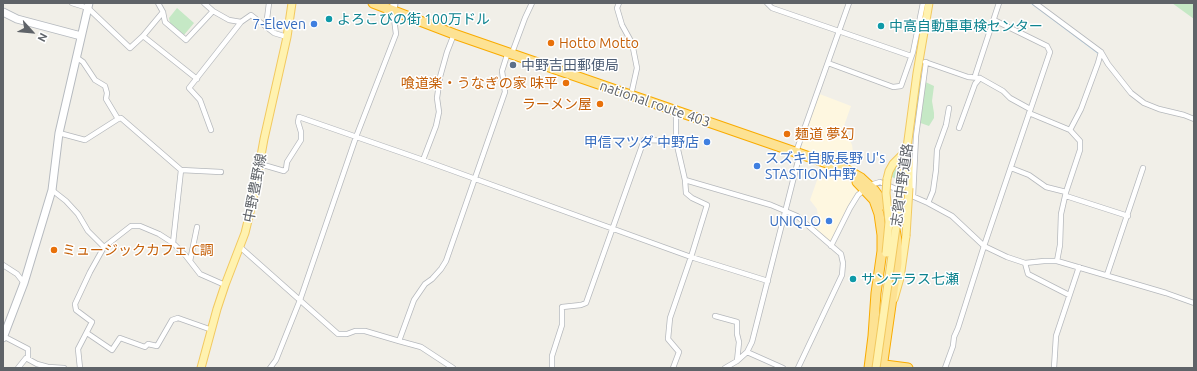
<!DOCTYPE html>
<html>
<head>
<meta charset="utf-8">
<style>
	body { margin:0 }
	#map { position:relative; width:1197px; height:371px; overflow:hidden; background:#f1efe8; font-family:Ubuntu,sans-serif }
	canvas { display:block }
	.frame { position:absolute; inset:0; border:4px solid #5f6368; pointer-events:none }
	.north { position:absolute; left:12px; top:12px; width:40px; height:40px; -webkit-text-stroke:3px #fff; paint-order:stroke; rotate:117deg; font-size:11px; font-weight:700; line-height:16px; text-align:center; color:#5f6368 }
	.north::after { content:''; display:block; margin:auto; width:14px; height:18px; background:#5f6368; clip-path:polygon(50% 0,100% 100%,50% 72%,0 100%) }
</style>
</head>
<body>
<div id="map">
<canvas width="1197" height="371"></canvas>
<div class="frame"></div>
<div class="north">N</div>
</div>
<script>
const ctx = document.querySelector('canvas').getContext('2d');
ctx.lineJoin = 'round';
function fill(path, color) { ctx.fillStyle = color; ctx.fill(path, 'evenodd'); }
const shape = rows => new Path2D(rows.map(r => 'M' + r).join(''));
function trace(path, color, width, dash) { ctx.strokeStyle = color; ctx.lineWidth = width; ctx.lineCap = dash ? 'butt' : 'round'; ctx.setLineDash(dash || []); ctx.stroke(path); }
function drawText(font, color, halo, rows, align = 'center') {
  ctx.font = font + ' Ubuntu,"Noto Sans JP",sans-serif'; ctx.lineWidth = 3; ctx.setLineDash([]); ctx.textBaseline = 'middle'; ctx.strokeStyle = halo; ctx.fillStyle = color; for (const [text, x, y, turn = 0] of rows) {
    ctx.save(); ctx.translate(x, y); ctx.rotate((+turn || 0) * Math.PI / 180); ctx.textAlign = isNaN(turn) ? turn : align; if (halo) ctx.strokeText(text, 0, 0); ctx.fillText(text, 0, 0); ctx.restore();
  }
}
fill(shape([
	[817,93,851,106,844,126,852,145,853,152,847,170,796,152],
	[822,166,829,168,851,182,861,192,831,246,814,230,818,218,817,209,810,200]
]), '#fef7e0');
fill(shape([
	[1172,3,1194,3,1194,19],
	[177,8,194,23,184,35,170,23,169,18],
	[919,79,934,86,932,101,934,113,934,118,929,126,915,121],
	[903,159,898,180,890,176,896,165]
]), '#c5e8c5');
trace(shape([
	[1031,3,1098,53]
]), '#aadaff', 1.5);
const street = shape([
	[72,3,88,8,130,48,143,36],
	[158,3,163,12,165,22,186,40,213,11,229,20,241,22,251,15,274,33,287,37],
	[204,3,213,11],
	[619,3,617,8,622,25,632,43,637,68,631,95],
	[767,3,772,8,911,56],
	[1035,3,1101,52,1108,64,1131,93,1144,103,1159,109,1184,115,1194,119],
	[163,12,143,36,197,79],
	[266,27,269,3],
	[512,53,525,18,532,3],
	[76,57,83,62,95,80,105,86,107,93,106,99,118,119,121,118,181,170,173,243],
	[925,62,968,77,980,78,1003,91,1010,98,1030,109],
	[828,63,893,87,901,86,913,52,923,3],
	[975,76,999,3],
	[1029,113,1070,130,1080,141,1080,150,1066,192,1061,214,1060,245,1057,261],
	[959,128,975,84,980,78],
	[211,130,200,100,189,88,241,22],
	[1070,130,1081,109,1098,63,1101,52],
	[59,133,85,140,118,119],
	[796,152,849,3],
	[423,160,436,126,439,112,437,98,440,77,447,52,454,34],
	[260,164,284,171,286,169,287,162,301,140,301,132,298,122,299,117,423,160,691,257,768,281],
	[1011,168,1029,175,1046,187,1066,192],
	[181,170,221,172],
	[685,180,771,205,797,216,841,254,843,263,842,275,798,368],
	[52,190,66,201,78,214,88,231,104,247],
	[913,196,916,136,926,62],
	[1066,196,1128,216],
	[928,203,933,191,936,170,937,150,946,125,949,108],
	[831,246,850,208,858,195,870,185,880,182,928,203,952,216,984,246,1007,257,1025,263,1044,261,1057,261,1166,293,1194,303],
	[240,247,338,334,347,334,355,331,365,331,399,341,421,347,453,368],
	[190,261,197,227],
	[1025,263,1028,274,1069,295],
	[3,265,17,274,24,283],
	[1107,275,1143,168],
	[715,316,737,322,737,334,739,342,737,361],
	[87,333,112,350,120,338,145,347,148,344,157,346,172,320,178,318,212,330],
	[3,336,28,349,28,358],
	[399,341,414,300,425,284,432,279,441,269,446,261,505,92,502,71,508,52],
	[747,352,783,368],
	[18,368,26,358,37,364,48,367,64,368],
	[80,368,78,349,92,322,76,310,75,304,90,272,104,247,131,226,140,226,159,234,173,243,186,256,200,274,225,285],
	[270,368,276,360,300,300,356,137,396,34,393,11],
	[552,368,552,356,562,325,562,307,581,305,586,303,644,140,676,141],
	[673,368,679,352,668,339,670,318,691,257,707,205,692,198,686,193,685,180,676,141,676,110],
	[725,368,737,361,747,352,752,342,800,153],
	[945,368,953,346,954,337,958,328,984,246,1050,52,1047,46,994,20],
	[1054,368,1056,336,1079,267]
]);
const secondary = shape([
	[393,11,394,3],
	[3,12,17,19,81,36],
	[3,338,24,283,52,190,59,133,89,3]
]);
const primary = shape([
	[887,179,889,171,893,164,907,150],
	[902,185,917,73,929,3],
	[909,188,909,161],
	[894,299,900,278,906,236],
	[201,368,217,309,225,285,245,233,253,200,264,139,287,37,292,3]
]);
const highway = shape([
	[373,3,454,34,847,170,861,178,874,190,887,208,894,224,897,240,897,263,882,368],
	[857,182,874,200,879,214,882,235,882,251,876,293,873,336,869,368],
	[877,364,908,368]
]);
trace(street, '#b5b8bc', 6);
trace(secondary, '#b6babf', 9);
trace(primary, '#f2c960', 9);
trace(highway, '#f9ab00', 11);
trace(street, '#fff', 4.5);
trace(secondary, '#fff', 7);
trace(primary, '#fff2af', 7);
trace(highway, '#fde293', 9);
const primaryBridge = shape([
	[906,236,909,188],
	[886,253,889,222,886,193,887,179],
	[876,368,902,185]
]);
trace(primaryBridge, '#f2c960', 9, []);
trace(primaryBridge, '#fff2af', 7);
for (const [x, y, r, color] of [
	[329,19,4,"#0f9aa8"],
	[314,24,4,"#3f7fe0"],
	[881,26,4,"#0f9aa8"],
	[551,43,4,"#e8710a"],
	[513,65,4,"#5c6f8a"],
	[566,83,4,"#e8710a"],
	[600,104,4,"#e8710a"],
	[787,134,4,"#e8710a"],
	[707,142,4,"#3f7fe0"],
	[757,166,4,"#3f7fe0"],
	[829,221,4,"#3f7fe0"],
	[54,250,4,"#e8710a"],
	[853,279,4,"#0f9aa8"]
]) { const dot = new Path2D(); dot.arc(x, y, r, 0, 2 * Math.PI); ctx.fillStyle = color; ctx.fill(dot); trace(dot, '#fff', 1.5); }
drawText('14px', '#0d838f', '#fff', [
	["よろこびの街 100万ドル",337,19],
	["中高自動車車検センター",889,26],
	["サンテラス七瀬",861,279]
], 'left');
drawText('14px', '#366cbe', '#fff', [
	["7-Eleven",306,24],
	["甲信マツダ 中野店",699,142],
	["スズキ自販長野 U's",765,158,"left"],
	["STASTION中野",765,174,"left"],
	["UNIQLO",821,221]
], 'right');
drawText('14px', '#c56008', '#fff', [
	["Hotto Motto",559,43],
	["喰道楽・うなぎの家 味平",558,83,"right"],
	["ラーメン屋",592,104,"right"],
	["麺道 夢幻",795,134],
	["ミュージックカフェ C調",62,250]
], 'left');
drawText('14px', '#4e5e75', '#fff', [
	["中野吉田郵便局",521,65]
], 'left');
drawText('14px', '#5f6368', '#fff', [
	["national route 403",655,104,19],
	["志賀中野道路",902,185,-82],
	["中野豊野線",255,188,-79]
]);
</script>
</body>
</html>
